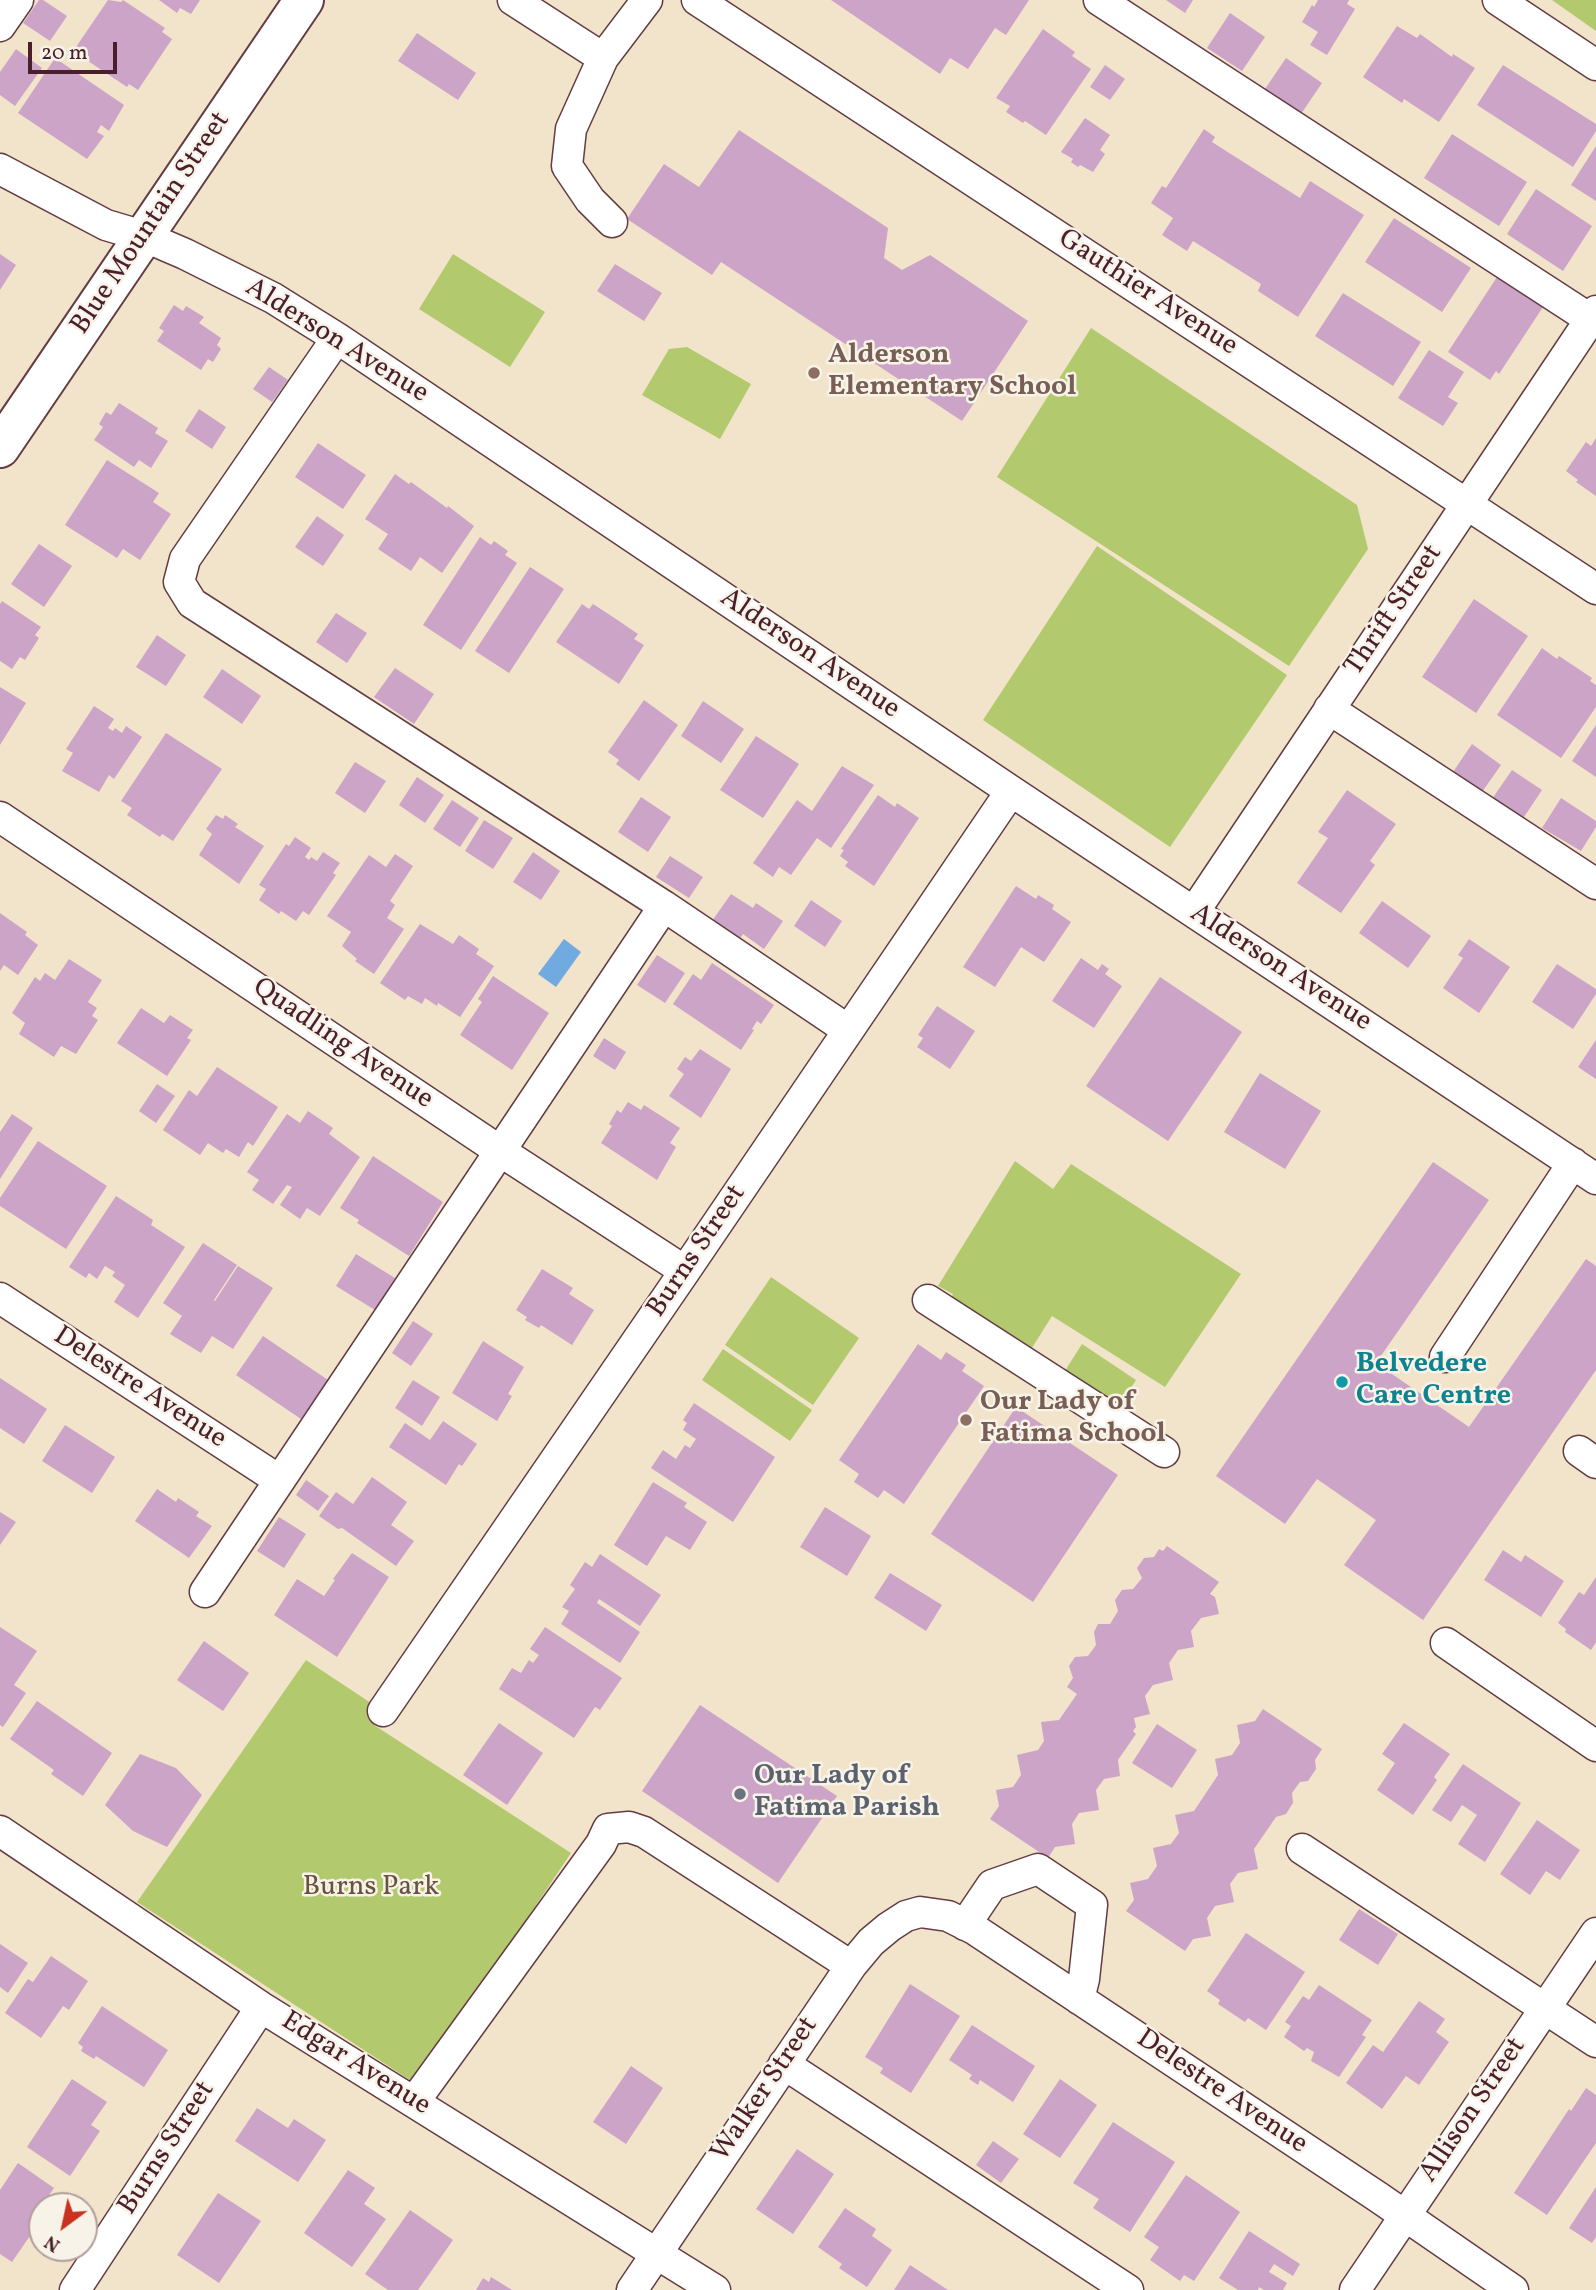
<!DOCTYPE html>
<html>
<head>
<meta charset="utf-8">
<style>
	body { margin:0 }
	#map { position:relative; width:1596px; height:2290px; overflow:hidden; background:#f2e4ca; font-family:Vollkorn,serif }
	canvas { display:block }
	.north { position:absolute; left:28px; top:2192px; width:70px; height:70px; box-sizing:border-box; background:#f7f3e8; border:2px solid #b29e9c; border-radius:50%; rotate:213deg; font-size:19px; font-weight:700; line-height:28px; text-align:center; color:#4a1f2b }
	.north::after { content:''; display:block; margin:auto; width:24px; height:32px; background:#c8321e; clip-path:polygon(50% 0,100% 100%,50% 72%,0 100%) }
	.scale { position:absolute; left:28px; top:42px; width:89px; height:32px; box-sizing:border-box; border:4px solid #4a1f2b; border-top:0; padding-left:9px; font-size:21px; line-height:24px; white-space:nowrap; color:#4a1f2b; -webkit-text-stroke:5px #f7f3e8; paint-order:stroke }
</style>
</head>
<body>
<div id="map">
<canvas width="1596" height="2290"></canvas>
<div class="north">N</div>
<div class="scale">20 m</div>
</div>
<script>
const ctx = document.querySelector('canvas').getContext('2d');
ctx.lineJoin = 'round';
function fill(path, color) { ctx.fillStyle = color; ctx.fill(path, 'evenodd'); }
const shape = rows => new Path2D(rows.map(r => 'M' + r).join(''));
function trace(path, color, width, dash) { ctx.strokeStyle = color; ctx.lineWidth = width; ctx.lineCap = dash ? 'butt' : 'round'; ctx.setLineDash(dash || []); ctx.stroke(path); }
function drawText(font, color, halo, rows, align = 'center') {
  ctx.font = font + ' Vollkorn,serif'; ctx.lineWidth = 5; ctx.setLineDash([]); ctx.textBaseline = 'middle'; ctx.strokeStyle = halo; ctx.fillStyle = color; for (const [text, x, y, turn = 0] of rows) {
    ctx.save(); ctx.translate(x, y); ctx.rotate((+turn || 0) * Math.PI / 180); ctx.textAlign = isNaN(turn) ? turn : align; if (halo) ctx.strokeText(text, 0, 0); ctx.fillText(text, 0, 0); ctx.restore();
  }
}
fill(shape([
	[1552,0,1596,0,1596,31],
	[453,254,545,312,510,367,419,309],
	[1091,328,1357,505,1368,549,1289,666,997,477],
	[687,347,751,384,720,439,642,395,669,349],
	[1097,546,1287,675,1170,847,983,720],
	[1015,1161,1053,1189,1071,1164,1241,1274,1165,1387,1052,1316,1030,1351,951,1299,953,1294,938,1286],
	[771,1277,859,1338,813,1405,725,1345],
	[1082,1344,1136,1380,1121,1404,1109,1397,1104,1403,1063,1374],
	[723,1349,812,1410,790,1441,702,1380],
	[306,1660,383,1711,374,1725,571,1853,416,2084,137,1902]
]), '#b3c96d');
fill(shape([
	[564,939,581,952,556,987,538,974]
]), '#70aae0');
fill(shape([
	[39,0,43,0,67,16,50,41,23,23],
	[108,0,121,2,123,0,165,28,162,32,172,39,138,90,129,84,127,87,82,57,85,54,76,47],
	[159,0,200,0,191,14,180,8,177,13],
	[831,0,1029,0,1006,35,995,28,968,69,950,58,940,74],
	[1166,0,1193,0,1185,13],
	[1318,0,1349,0,1347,4,1355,9,1327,55,1310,45,1318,32,1302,22,1312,5,1314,7],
	[1230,13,1265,37,1242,71,1207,48],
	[1397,26,1417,38,1420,34,1452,57,1453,54,1475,68,1439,122,1404,99,1402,103,1363,77],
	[1043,29,1075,52,1072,56,1091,69,1046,135,1025,121,1023,123,1006,112,1010,106,996,98],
	[417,33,476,73,458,100,398,61],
	[16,49,42,68,15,106,0,95,0,72],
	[55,58,124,105,109,131,101,125,97,132,104,136,87,159,18,113],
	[1286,58,1322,83,1301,114,1265,89],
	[1105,65,1125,79,1110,100,1090,87],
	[1503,65,1596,124,1596,131,1573,167,1477,105],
	[1085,118,1110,135,1100,150,1105,154,1093,172,1080,165,1078,167,1071,162,1073,159,1061,152],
	[1204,129,1215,137,1212,142,1300,198,1310,181,1364,215,1298,317,1258,291,1261,284,1193,241,1187,251,1162,235,1173,218,1151,203,1162,186,1166,188],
	[739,130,888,228,884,258,902,270,930,255,1028,321,962,421,721,262,712,275,627,219,664,164,699,187],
	[1452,134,1527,182,1499,226,1424,178],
	[1596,146,1596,201,1571,185],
	[1536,189,1592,226,1563,271,1507,234],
	[1394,218,1471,268,1442,312,1365,262],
	[0,254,16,265,0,290],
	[615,264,662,293,644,321,597,291],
	[1497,277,1543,307,1499,374,1496,371,1490,380,1448,352],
	[1343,293,1421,342,1393,386,1315,336],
	[174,305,183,311,186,306,204,317,199,323,221,338,217,345,221,349,213,362,208,359,201,370,157,341,164,331,159,328],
	[1429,350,1464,372,1448,397,1458,403,1443,426,1398,398],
	[269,367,288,380,272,402,253,389],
	[119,403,158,428,155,433,168,441,151,468,139,460,134,467,94,440,103,427,99,424,106,412,111,415],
	[199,409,226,427,212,449,185,431],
	[1596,438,1596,496,1576,482,1578,480,1566,471,1586,442,1591,446],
	[318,443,366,475,343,509,295,477],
	[107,460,159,493,153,502,171,514,140,560,123,549,117,558,65,525],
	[395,474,409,484,411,482,447,508,448,506,474,526,442,573,420,557,411,571,378,549,388,534,365,519],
	[317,516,344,535,323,566,295,547],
	[480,537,491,545,494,541,508,551,505,555,517,563,461,650,423,625],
	[39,544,72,566,44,607,11,584],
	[530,567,564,589,509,673,475,651],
	[1474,599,1528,636,1476,713,1422,677],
	[2,601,41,627,35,635,39,638,25,660,20,657,12,669,0,661,0,604],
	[582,604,589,609,593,604,616,619,638,634,634,639,644,645,619,684,556,642],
	[336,613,367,633,347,663,316,642],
	[157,635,186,655,166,686,136,667],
	[1542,648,1557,659,1559,656,1592,678,1590,681,1596,685,1596,707,1561,758,1497,715],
	[395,668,434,694,414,724,374,697],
	[222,669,261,696,242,724,203,697],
	[0,687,26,703,0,745],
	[644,700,678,725,639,781,616,764,619,760,608,752],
	[703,701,744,729,721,763,681,736],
	[94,706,114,719,108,728,113,731,115,728,122,733,126,726,142,737,114,779,109,775,99,792,62,771,73,753,66,749],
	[1596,725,1596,777,1572,761],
	[166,733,222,769,173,841,162,834,160,837,127,815,132,808,121,801],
	[756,736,799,764,763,818,720,790],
	[1472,744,1501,765,1482,792,1453,772],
	[355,762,386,781,365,813,335,793],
	[842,766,874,785,831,848,817,838,791,875,779,867,773,877,753,863,797,800,812,811],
	[1512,770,1542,790,1522,820,1492,799],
	[417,777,444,795,425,823,399,805],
	[1347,790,1396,824,1370,861,1375,865,1341,913,1297,883,1328,838,1318,832],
	[878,795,895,807,897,803,919,818,874,886,845,866,848,862,840,856,844,850,841,849],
	[641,797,671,817,648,852,618,832],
	[1561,798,1596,821,1596,827,1581,851,1542,828],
	[452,800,479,818,460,847,433,829],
	[216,815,223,819,225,815,238,824,235,827,264,846,239,884,199,855,212,834,206,829],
	[484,820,513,838,493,869,465,851],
	[295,837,311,848,305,857,309,860,311,857,317,861,323,852,340,863,333,873,336,875,309,915,303,911,296,921,281,911,279,914,259,900,266,889,259,885,286,844,289,846],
	[533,852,560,871,541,900,513,882],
	[395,854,413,866,390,901,395,905,387,918,404,929,374,974,355,961,357,959,342,946,351,932,327,916,369,855,386,867],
	[670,856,703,877,689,898,656,877],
	[1016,886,1036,899,1038,895,1054,905,1052,909,1071,922,1044,962,1021,947,995,987,963,967],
	[731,894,753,908,756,903,783,921,764,949,743,934,739,940,712,921],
	[811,900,842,921,825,947,794,926],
	[1382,901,1431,936,1408,968,1359,933],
	[0,913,27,932,25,935,38,945,18,975,4,965,0,971],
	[420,924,453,944,459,935,479,949,476,954,494,966,460,1017,438,1003,437,1006,425,998,422,1004,408,996,405,1000,380,983],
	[1469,939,1510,967,1479,1013,1443,988,1463,958,1458,955],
	[657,955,685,973,665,1003,637,985],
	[1081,958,1098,970,1102,964,1109,969,1105,974,1122,986,1094,1028,1052,1001],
	[69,959,102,980,88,1002,97,1008,92,1016,98,1020,76,1054,61,1046,54,1057,19,1034,25,1023,12,1013,35,977,40,981,45,973,55,980],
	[712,963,774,1005,761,1024,757,1021,752,1029,754,1030,741,1050,673,1004,693,974,701,980],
	[1557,964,1596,989,1596,994,1573,1029,1532,1002],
	[493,976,549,1013,512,1070,460,1035,482,1002,478,999],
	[1160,977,1242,1032,1168,1141,1086,1086],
	[937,1006,975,1031,950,1069,917,1047,923,1038,918,1035],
	[141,1008,164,1023,170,1015,193,1030,187,1038,191,1040,167,1076,117,1043],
	[604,1038,626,1052,615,1070,593,1056],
	[1596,1040,1596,1079,1578,1067],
	[700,1049,731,1069,701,1118,669,1096,684,1074,677,1069,685,1057,691,1061],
	[217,1067,278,1107,253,1146,248,1142,239,1157,226,1149,223,1153,208,1143,200,1155,163,1130,189,1090,197,1096],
	[1260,1073,1321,1111,1285,1169,1224,1132],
	[157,1084,175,1096,156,1123,139,1111],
	[628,1102,641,1110,644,1105,680,1128,670,1143,676,1147,657,1180,601,1143,612,1126,609,1124,617,1110,621,1113],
	[308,1111,333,1128,329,1134,360,1157,320,1216,307,1208,300,1219,280,1205,292,1187,287,1185,273,1204,252,1190,259,1180,247,1172,287,1114,300,1123],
	[12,1114,33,1128,0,1179,0,1132],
	[38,1141,107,1186,66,1249,0,1206,0,1198],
	[373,1156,443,1202,409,1256,357,1223,359,1220,340,1208],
	[1433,1162,1489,1200,1376,1363,1469,1427,1586,1259,1596,1266,1596,1370,1423,1620,1344,1565,1376,1520,1317,1479,1285,1524,1216,1476],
	[116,1196,153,1220,151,1225,185,1247,138,1318,114,1302,125,1285,112,1276,115,1272,105,1266,97,1279,89,1273,86,1278,69,1267],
	[203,1243,237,1265,214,1300,215,1301,238,1266,273,1288,233,1349,212,1336,201,1353,170,1334,182,1316,163,1303],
	[356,1254,395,1278,375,1310,336,1286],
	[542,1269,573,1288,569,1294,594,1310,572,1345,541,1325,539,1328,525,1320,527,1317,516,1310],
	[413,1321,433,1334,411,1366,392,1353],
	[263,1336,328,1380,301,1419,236,1375],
	[483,1341,524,1367,508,1394,512,1396,497,1421,452,1393],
	[918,1344,941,1360,946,1352,966,1365,962,1371,984,1386,904,1504,884,1490,878,1498,854,1482,859,1474,839,1460],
	[0,1378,47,1409,24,1444,0,1428],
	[413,1380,440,1397,422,1426,395,1408],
	[694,1403,775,1457,733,1522,651,1468,663,1450,676,1459,685,1445,690,1448,696,1439,683,1430,687,1423,683,1420],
	[1016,1407,1118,1475,1033,1602,931,1534],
	[443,1421,477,1444,462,1466,459,1464,446,1485,389,1447,405,1423,430,1440],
	[65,1425,115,1457,92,1493,42,1461],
	[372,1477,407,1502,391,1525,414,1541,396,1566,342,1528,338,1529,319,1516,336,1492,353,1504],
	[306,1480,329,1496,318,1511,296,1495],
	[653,1482,687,1503,684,1507,707,1522,690,1550,666,1536,647,1566,614,1545],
	[157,1489,176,1502,178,1498,199,1512,196,1516,212,1526,189,1558,135,1521],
	[825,1507,871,1536,847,1576,800,1547],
	[0,1512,16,1522,0,1545],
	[279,1517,306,1534,284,1568,257,1551],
	[1167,1546,1219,1582,1210,1594,1215,1597,1219,1614,1201,1618,1191,1631,1194,1647,1178,1650,1169,1663,1173,1680,1153,1685,1145,1696,1150,1714,1134,1718,1136,1727,1133,1731,1136,1734,1118,1760,1120,1776,1104,1779,1096,1790,1099,1810,1079,1813,1072,1824,1075,1844,1055,1847,1048,1858,990,1819,999,1806,996,1790,1013,1787,1021,1775,1017,1755,1038,1750,1044,1741,1041,1722,1059,1720,1077,1694,1067,1687,1073,1678,1069,1666,1075,1657,1088,1656,1096,1645,1094,1632,1098,1624,1110,1624,1118,1611,1115,1600,1122,1590,1133,1589,1142,1578,1137,1568,1144,1558,1154,1557,1159,1549,1163,1551],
	[1503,1550,1521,1562,1525,1555,1564,1581,1541,1617,1484,1580],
	[352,1553,389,1577,337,1657,274,1615,297,1579,324,1596,335,1580,333,1579],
	[600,1554,661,1595,640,1626,599,1599,597,1603,640,1632,620,1663,561,1624,569,1611,562,1607,575,1589,570,1585,585,1562,592,1567],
	[890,1573,942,1605,926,1631,874,1598],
	[1596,1577,1596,1642,1591,1650,1565,1632,1566,1629,1558,1623,1579,1592,1584,1595],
	[0,1627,37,1651,14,1685,26,1693,3,1727,0,1725],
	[545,1627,622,1678,600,1710,595,1707,574,1738,499,1689,512,1668,521,1673,529,1660,533,1663,539,1655,530,1649],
	[204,1641,249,1673,223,1711,177,1680],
	[37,1701,112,1753,83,1796,51,1774,54,1770,10,1739],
	[700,1705,837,1796,778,1883,642,1791],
	[1263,1709,1322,1749,1315,1760,1316,1769,1308,1781,1300,1782,1292,1793,1293,1803,1286,1814,1276,1817,1254,1849,1258,1869,1238,1873,1230,1884,1234,1902,1215,1906,1207,1918,1211,1936,1193,1939,1185,1951,1126,1911,1134,1900,1130,1883,1148,1879,1157,1866,1153,1848,1171,1844,1179,1833,1175,1815,1194,1811,1218,1775,1215,1759,1232,1755,1240,1743,1237,1725,1255,1721],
	[499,1723,543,1753,507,1805,463,1775],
	[1404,1723,1450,1754,1434,1777,1437,1780,1413,1815,1377,1790,1395,1763,1382,1754],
	[1157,1724,1197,1750,1172,1788,1132,1763],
	[140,1754,176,1768,202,1795,167,1847,133,1831,105,1805],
	[1463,1764,1521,1803,1485,1862,1458,1844,1477,1815,1462,1805,1451,1822,1432,1810],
	[1537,1820,1580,1850,1560,1880,1546,1871,1530,1895,1500,1874],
	[1359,1909,1398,1934,1378,1965,1339,1940],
	[1246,1933,1305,1972,1266,2030,1248,2018,1245,2022,1218,2004,1220,2000,1207,1991],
	[0,1944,28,1963,8,1993,0,1987],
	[51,1956,88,1981,69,2010,63,2006,41,2038,5,2013,28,1979,33,1982],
	[910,1984,960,2016,911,2093,880,2073,883,2068,865,2057],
	[1319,1985,1372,2020,1362,2035,1366,2037,1339,2077,1311,2061,1314,2052,1307,2048,1304,2051,1284,2037,1291,2026,1285,2022,1303,1996,1309,2000],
	[1419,2001,1445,2019,1436,2032,1449,2042,1419,2085,1406,2076,1382,2109,1346,2083,1373,2045,1383,2052],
	[102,2006,168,2050,144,2087,96,2056,94,2059,81,2051,83,2047,78,2043],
	[972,2025,1035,2066,1013,2102,980,2080,978,2085,969,2079,972,2075,949,2060],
	[631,2066,663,2088,626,2144,593,2122],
	[72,2079,107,2102,91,2125,100,2131,70,2176,27,2147],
	[1060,2079,1097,2105,1060,2158,1023,2134],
	[1586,2088,1596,2095,1596,2143,1547,2215,1514,2193,1569,2109,1571,2111],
	[257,2108,288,2128,294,2119,326,2140,298,2182,235,2141],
	[1113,2122,1175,2162,1130,2232,1093,2208,1099,2199,1073,2183],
	[993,2141,1019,2159,1001,2183,976,2165],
	[797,2149,834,2174,793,2234,756,2209],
	[18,2163,54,2188,28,2226,34,2230,12,2262,0,2254,0,2190],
	[348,2170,375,2188,364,2204,386,2219,352,2267,304,2233],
	[1186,2175,1240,2212,1194,2281,1184,2275,1180,2281,1150,2260,1159,2247,1144,2237],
	[1596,2187,1596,2237,1592,2243,1569,2228],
	[218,2193,261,2221,219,2283,177,2255],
	[845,2208,876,2229,872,2236,892,2250,867,2287,839,2268,842,2264,818,2247],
	[410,2210,453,2240,418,2290,388,2290,365,2274],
	[1249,2231,1300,2264,1293,2276,1274,2264,1269,2272,1287,2283,1283,2290,1264,2290,1259,2287,1258,2290,1238,2290,1219,2278],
	[910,2265,948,2290,894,2290],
	[491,2277,512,2290,476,2290,483,2278,489,2282]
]), '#cca4c7');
const minor = shape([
	[513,0,603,58,647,0],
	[697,0,1596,589],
	[1099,0,1596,323],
	[1498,0,1596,65],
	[0,26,18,0],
	[603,58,571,129,567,166,590,200,612,222],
	[0,169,106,225,143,236,185,254,273,298,337,338,1011,791,1596,1179],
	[337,338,185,559,179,582,192,603,664,906,848,1030],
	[1329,709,1596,884],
	[0,817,500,1151,685,1271],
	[1194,912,1596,311],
	[0,1298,279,1480],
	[928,1300,1164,1452],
	[1445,1357,1573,1163],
	[1579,1451,1596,1463],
	[205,1592,664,906],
	[1446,1643,1596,1746],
	[383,1711,685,1271,1011,791],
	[0,1831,261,2007,715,2290],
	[1302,1849,1596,2042],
	[965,1925,992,1885,1038,1869,1092,1905,1084,1979,1079,1999],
	[784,2064,1128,2290],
	[414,2102,601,1844,608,1829,629,1827,644,1832,851,1966],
	[75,2290,261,2007],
	[632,2290,851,1966,871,1942,889,1927,906,1916,920,1912,948,1916,974,1929,1378,2197,1513,2290],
	[1355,2290,1596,1933]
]);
const major = shape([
	[0,448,304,0]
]);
trace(minor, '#633d43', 33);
trace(major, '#633d43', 42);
trace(minor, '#fff', 30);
trace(major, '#fff', 38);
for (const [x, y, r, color] of [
	[814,373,7,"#8d6e63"],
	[1342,1382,7,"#0f9aa8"],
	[966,1420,7,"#8d6e63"],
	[740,1794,7,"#6b7280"]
]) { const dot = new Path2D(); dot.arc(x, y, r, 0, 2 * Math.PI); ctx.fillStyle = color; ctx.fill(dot); trace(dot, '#f7f3e8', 2.5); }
drawText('28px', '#4a1f2b', '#f7f3e8', [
	["Blue Mountain Street",152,224,-56],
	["Gauthier Avenue",1147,294,33],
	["Alderson Avenue",336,342,32],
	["Thrift Street",1395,611,-56],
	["Alderson Avenue",809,655,34],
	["Alderson Avenue",1280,969,33],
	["Quadling Avenue",342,1045,34],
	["Burns Street",698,1252,-56],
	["Delestre Avenue",139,1389,33],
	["Edgar Avenue",355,2065,32],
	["Walker Street",766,2090,-56],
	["Delestre Avenue",1221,2093,34],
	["Allison Street",1474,2111,-56],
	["Burns Street",168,2149,-57]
]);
drawText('bold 28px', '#785e54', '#f7f3e8', [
	["Alderson",828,357],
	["Elementary School",828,389],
	["Our Lady of",980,1404],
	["Fatima School",980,1436]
], 'left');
drawText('bold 28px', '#0d838f', '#f7f3e8', [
	["Belvedere",1356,1366],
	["Care Centre",1356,1398]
], 'left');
drawText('bold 28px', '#5b616d', '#f7f3e8', [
	["Our Lady of",754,1778],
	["Fatima Parish",754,1810]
], 'left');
drawText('28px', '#6a523f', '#f7f3e8', [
	["Burns Park",371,1889]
]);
</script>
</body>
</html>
